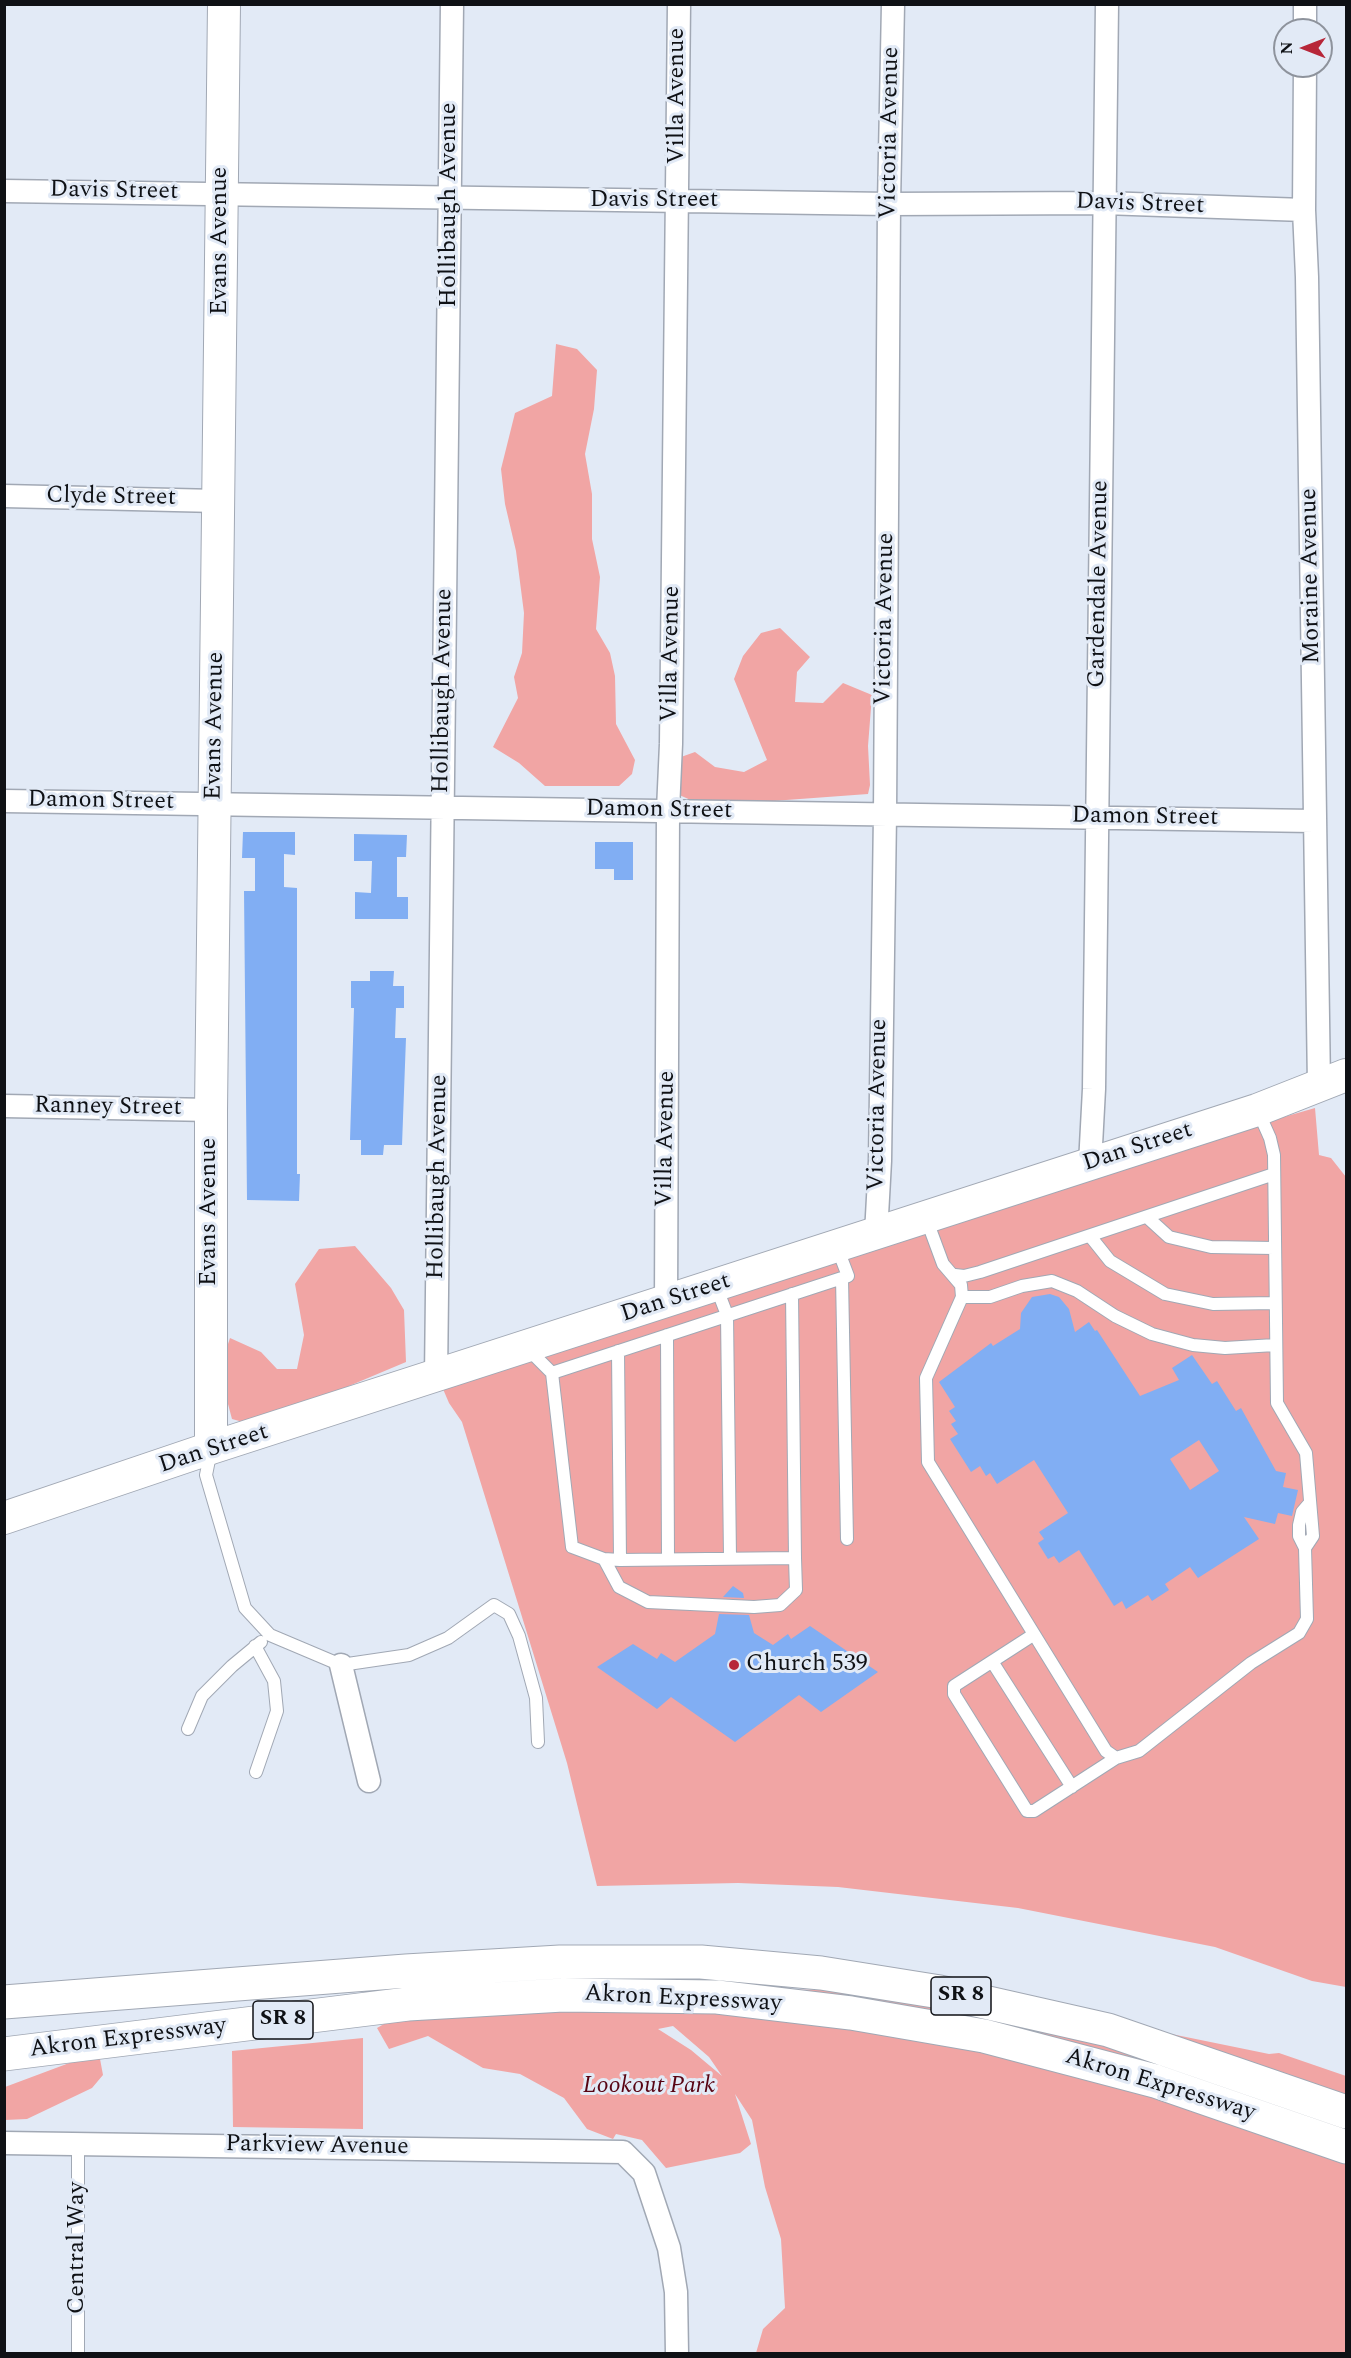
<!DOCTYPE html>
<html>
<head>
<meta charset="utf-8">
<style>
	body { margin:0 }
	#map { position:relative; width:1351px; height:2358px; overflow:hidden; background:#e2eaf6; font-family:Spectral,serif }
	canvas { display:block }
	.frame { position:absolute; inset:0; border:6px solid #0f1115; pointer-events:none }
	.north { position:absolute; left:1273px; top:18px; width:60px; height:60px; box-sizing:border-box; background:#e2eaf6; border:2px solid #8e939c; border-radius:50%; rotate:270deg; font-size:16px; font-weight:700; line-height:24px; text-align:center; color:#0f1115 }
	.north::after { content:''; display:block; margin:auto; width:21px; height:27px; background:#b72639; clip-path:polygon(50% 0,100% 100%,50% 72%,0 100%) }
</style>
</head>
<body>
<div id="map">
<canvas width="1351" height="2358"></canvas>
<div class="frame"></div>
<div class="north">N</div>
</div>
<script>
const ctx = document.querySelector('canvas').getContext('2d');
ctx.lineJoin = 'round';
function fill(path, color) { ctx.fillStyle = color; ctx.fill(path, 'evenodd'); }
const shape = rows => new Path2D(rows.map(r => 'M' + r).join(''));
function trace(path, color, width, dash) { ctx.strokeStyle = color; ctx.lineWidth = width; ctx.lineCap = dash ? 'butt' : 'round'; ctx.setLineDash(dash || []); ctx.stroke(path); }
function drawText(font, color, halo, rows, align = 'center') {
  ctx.font = font + ' Spectral,serif'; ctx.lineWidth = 6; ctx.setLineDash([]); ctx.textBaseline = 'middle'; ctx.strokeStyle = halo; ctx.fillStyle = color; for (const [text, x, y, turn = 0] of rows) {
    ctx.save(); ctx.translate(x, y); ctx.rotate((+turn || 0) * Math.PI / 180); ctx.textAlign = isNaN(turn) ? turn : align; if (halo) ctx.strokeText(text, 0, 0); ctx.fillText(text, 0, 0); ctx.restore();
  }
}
fill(shape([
	[556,344,577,349,597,370,594,409,585,454,592,494,592,539,600,577,596,629,610,653,615,676,616,724,635,760,632,774,619,786,545,786,519,763,493,747,518,698,514,677,522,653,524,613,516,551,505,504,501,469,515,413,552,396],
	[780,628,810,657,797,672,795,702,823,703,843,683,872,695,868,746,870,785,868,794,718,805,693,801,677,794,681,757,695,752,715,767,744,772,767,760,734,679,743,656,761,633],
	[1315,1108,1319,1155,1331,1158,1346,1177,1346,1987,1312,1981,1215,1947,1018,1908,838,1887,738,1883,597,1886,567,1763,462,1422,449,1403,443,1389,1249,1127],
	[355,1246,391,1288,404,1310,406,1362,299,1407,243,1422,232,1419,224,1389,222,1362,230,1338,261,1352,277,1369,297,1369,304,1335,295,1284,319,1249],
	[710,1989,851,1990,1142,2028,1269,2054,1279,2053,1346,2076,1346,2353,756,2353,763,2329,785,2308,781,2239,765,2187,752,2120,735,2094,751,2144,740,2153,666,2168,642,2140,616,2134,613,2139,587,2129,564,2098,520,2074,483,2068,428,2036,389,2049,377,2028,403,2013],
	[673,2026,709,2057,722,2076,691,2050,658,2029],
	[363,2038,363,2129,233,2127,232,2051],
	[88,2056,100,2059,103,2075,92,2088,27,2119,5,2120,5,2087]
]), '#f1a5a4');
fill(shape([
	[243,832,295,832,295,855,284,854,284,887,297,888,297,1174,300,1174,299,1201,247,1200,244,891,255,891,255,858,242,858],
	[354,834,407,835,406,857,397,857,397,897,408,897,408,919,355,919,355,892,371,893,372,861,354,861],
	[595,842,633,842,633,880,614,880,614,869,595,869],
	[370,971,394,971,393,986,404,986,404,1008,396,1008,395,1038,406,1038,402,1145,384,1145,383,1155,361,1155,361,1140,350,1140,354,1008,351,1008,351,981,370,981],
	[1050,1294,1059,1297,1069,1309,1075,1332,1089,1322,1095,1331,1097,1330,1140,1396,1179,1380,1172,1368,1192,1355,1212,1384,1217,1381,1236,1411,1241,1408,1276,1471,1286,1473,1283,1487,1298,1490,1292,1516,1278,1513,1275,1524,1244,1517,1259,1539,1198,1578,1190,1567,1165,1584,1169,1590,1152,1601,1148,1595,1126,1609,1122,1601,1114,1606,1079,1550,1059,1563,1054,1556,1048,1559,1038,1543,1044,1539,1039,1532,1068,1513,1034,1460,997,1484,990,1473,986,1476,980,1466,971,1472,950,1439,958,1434,951,1424,956,1421,949,1411,955,1407,939,1382,991,1343,993,1346,1020,1329,1021,1313,1032,1297],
	[1199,1440,1219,1471,1190,1490,1170,1459],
	[733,1586,743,1593,744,1598,723,1597],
	[719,1614,749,1615,754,1633,773,1645,788,1634,791,1639,810,1626,878,1672,821,1712,799,1695,735,1742,671,1697,657,1709,597,1667,633,1644,657,1659,661,1653,675,1662,715,1634]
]), '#81aef3');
const lane = shape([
	[1258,1111,1270,1138,1274,1155,1277,1403,1306,1453,1313,1536,1305,1548,1299,1536,1299,1525,1302,1512,1308,1505],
	[1147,1217,1169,1237,1211,1247,1274,1248],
	[926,1218,943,1264,961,1285,962,1297,926,1378,928,1462,1106,1751,1116,1758,1139,1751,1251,1663,1299,1633,1307,1619,1305,1548],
	[1090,1236,1110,1261,1165,1294,1213,1304,1274,1303],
	[955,1275,964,1276,980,1272,1274,1174],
	[842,1278,847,1539],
	[716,1286,727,1315,730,1558],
	[962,1297,990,1297,1022,1286,1052,1281,1077,1291,1115,1316,1152,1334,1193,1345,1225,1348,1275,1345],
	[667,1335,668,1559],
	[528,1349,552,1373,842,1278,848,1276,837,1247],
	[618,1351,620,1560],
	[552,1373,572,1547,604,1559,620,1560,795,1558,792,1294],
	[211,1450,206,1475,245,1608,270,1635,341,1665,409,1655,448,1638,494,1605,509,1614,519,1636,536,1698,538,1742],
	[604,1559,619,1587,648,1602,754,1607,780,1605,796,1590,795,1558],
	[1033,1635,954,1686,954,1694,1027,1811,1034,1811,1116,1758],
	[255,1646,274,1681,277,1711,256,1772],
	[993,1663,1072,1787],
	[188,1729,202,1696,232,1666,261,1642],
	[78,2143,78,2354]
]);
const street = shape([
	[1305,4,1305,30],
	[1305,66,1304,210,1307,277,1319,1086],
	[4,191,889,204,1104,203,1304,210],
	[4,496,217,501],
	[4,801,1313,821],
	[4,1106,211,1110],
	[1090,1164,1094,1089,1107,4],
	[876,1234,880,1161,885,814,889,204,893,4],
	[666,1303,668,810,671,744,679,4],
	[436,1378,452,4],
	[341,1665,369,1781],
	[4,2143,623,2152,644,2173,669,2248,676,2292,677,2354]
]);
const secondary = shape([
	[211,1448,211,1110,224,4],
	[4,1518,211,1448,1257,1110,1346,1075]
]);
const highway = shape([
	[4,2002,406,1971,560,1962,701,1962,821,1973,940,1992,1108,2030,1346,2112],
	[4,2054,408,2004,563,1995,717,1997,851,2013,984,2036,1155,2081,1346,2147]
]);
trace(lane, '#a1a8b4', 14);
trace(street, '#a1a8b4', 25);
trace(secondary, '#a1a8b4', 34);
trace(highway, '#a1a8b4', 35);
trace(lane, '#fff', 12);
trace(street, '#fff', 22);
trace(secondary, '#fff', 32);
trace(highway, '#fff', 33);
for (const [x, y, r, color] of [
	[734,1665,6,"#b72639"]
]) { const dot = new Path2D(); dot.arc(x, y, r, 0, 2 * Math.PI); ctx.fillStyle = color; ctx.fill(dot); trace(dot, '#e2eaf6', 2); }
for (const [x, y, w] of [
	[961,1996,60],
	[283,2020,60]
]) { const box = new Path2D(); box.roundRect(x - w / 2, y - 19, w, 38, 4.5); ctx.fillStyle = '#e2eaf6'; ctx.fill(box); trace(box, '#0f1115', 1.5); }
drawText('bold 22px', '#0f1115', null, [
	["SR 8",961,1996],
	["SR 8",283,2020]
]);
drawText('24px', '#0f1115', '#e2eaf6', [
	["Villa Avenue",678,96,-90],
	["Victoria Avenue",891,133,-89],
	["Davis Street",114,192,1],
	["Davis Street",654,201],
	["Hollibaugh Avenue",450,205,-90],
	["Davis Street",1140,205,2],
	["Evans Avenue",221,241,-90],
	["Clyde Street",111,498,1],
	["Moraine Avenue",1312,576,-91],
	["Gardendale Avenue",1100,584,-89],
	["Victoria Avenue",886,619,-89],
	["Villa Avenue",672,654,-89],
	["Hollibaugh Avenue",444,691,-89],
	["Evans Avenue",216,726,-89],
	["Damon Street",101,802,1],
	["Damon Street",659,811,1],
	["Damon Street",1145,818,1],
	["Victoria Avenue",879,1105,-89],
	["Ranney Street",108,1108,1],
	["Villa Avenue",667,1139,-89],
	["Dan Street",1138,1148,-18],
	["Hollibaugh Avenue",439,1177,-89],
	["Evans Avenue",210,1212,-90],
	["Dan Street",676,1299,-18],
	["Dan Street",214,1450,-18],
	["Akron Expressway",683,2000,3],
	["Akron Expressway",128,2039,-7],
	["Akron Expressway",1160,2086,17],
	["Parkview Avenue",317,2147,1],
	["Central Way",78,2248,-90]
]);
drawText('24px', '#0f1115', '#e2eaf6', [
	["Church 539",746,1665]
], 'left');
drawText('italic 24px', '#580413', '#e2eaf6', [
	["Lookout Park",649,2087]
]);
</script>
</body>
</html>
